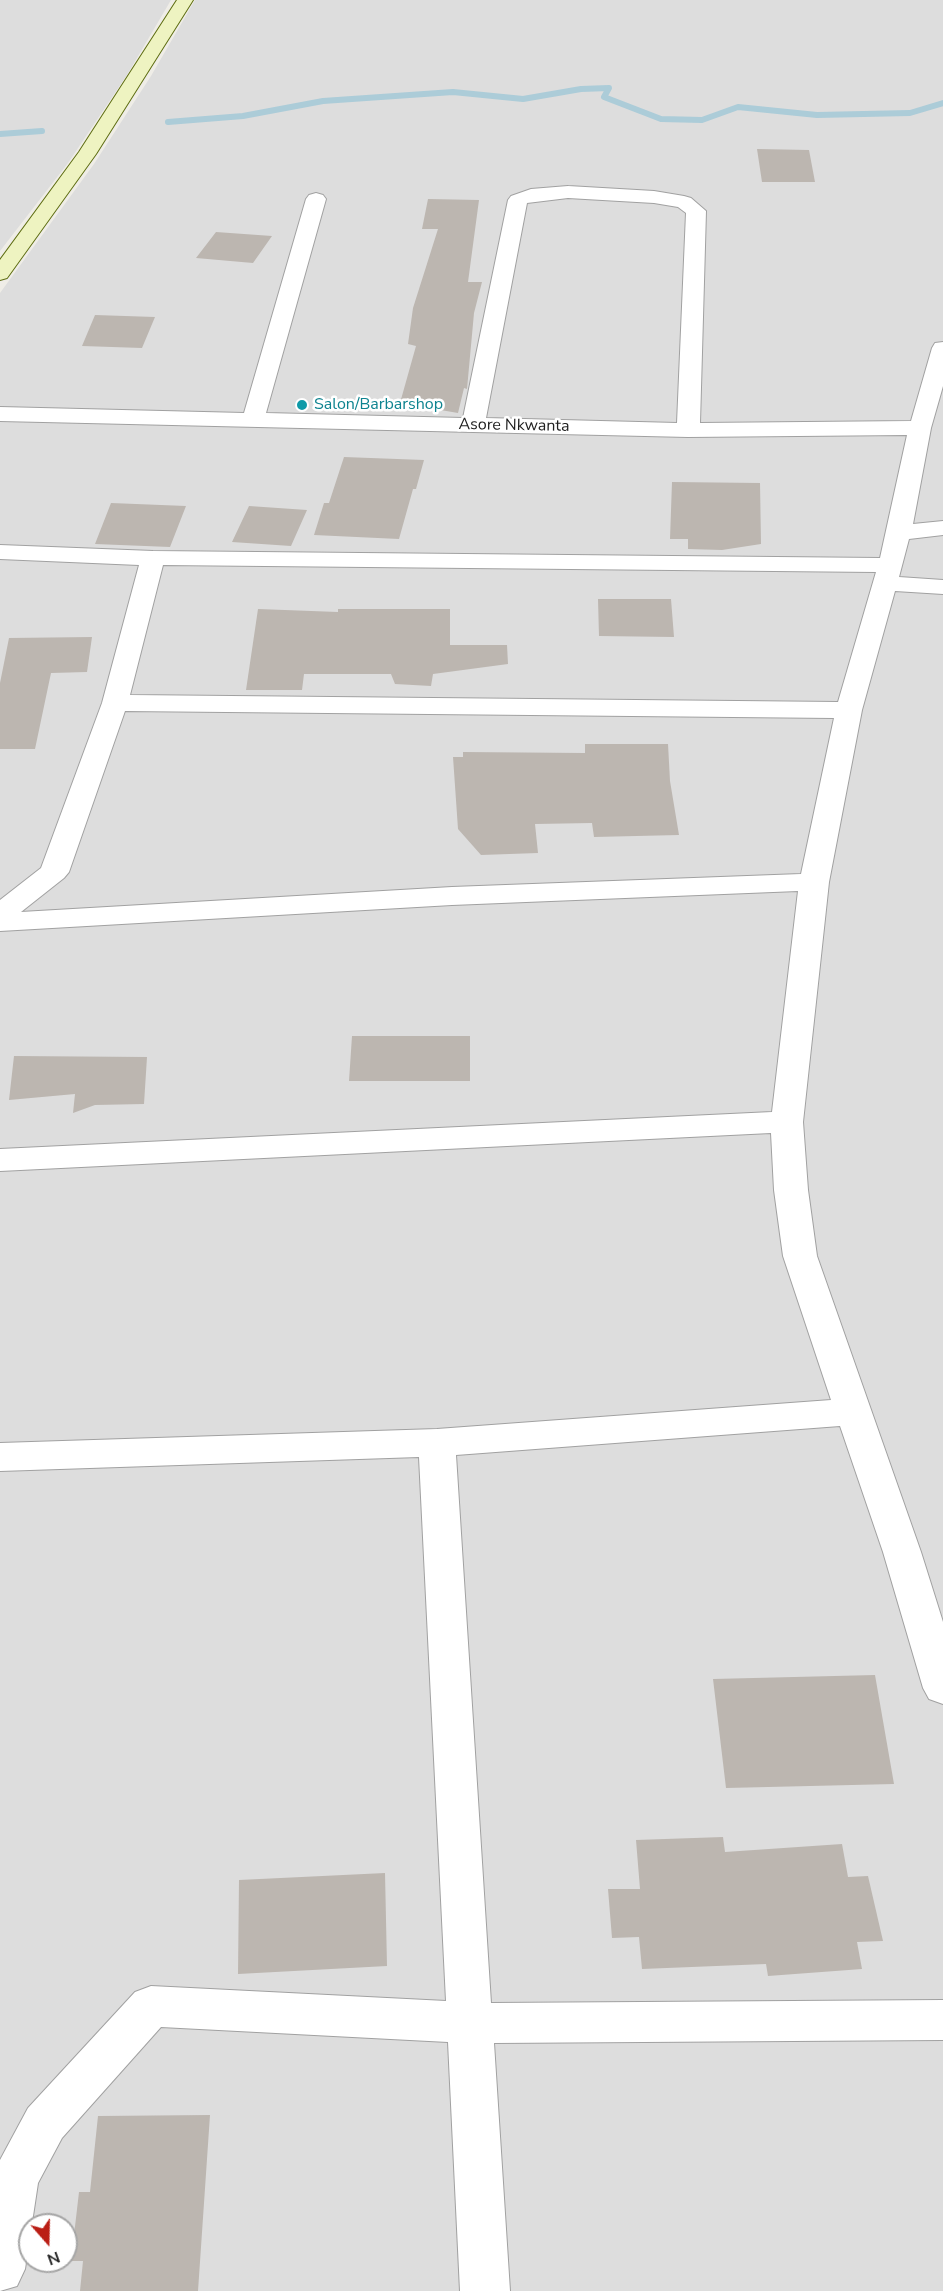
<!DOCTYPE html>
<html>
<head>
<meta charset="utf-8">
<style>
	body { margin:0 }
	#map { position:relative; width:943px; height:2291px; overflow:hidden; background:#efede7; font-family:"Nunito Sans",sans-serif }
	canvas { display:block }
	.north { position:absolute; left:18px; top:2213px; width:60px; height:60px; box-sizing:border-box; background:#fff; border:2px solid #a6a6a6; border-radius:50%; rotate:160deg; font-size:16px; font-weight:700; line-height:24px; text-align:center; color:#202020 }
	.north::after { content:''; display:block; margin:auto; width:21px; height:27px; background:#ba1e15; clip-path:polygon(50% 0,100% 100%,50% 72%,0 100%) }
</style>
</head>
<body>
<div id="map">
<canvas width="943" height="2291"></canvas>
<div class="north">N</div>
</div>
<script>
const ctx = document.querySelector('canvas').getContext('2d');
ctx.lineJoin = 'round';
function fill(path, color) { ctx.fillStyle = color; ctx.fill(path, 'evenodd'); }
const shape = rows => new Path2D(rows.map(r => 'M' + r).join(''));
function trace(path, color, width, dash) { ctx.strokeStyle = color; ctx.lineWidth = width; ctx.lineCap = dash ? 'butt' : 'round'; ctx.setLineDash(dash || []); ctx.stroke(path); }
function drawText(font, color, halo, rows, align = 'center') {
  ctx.font = font + ' "Nunito Sans",sans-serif'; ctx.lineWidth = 5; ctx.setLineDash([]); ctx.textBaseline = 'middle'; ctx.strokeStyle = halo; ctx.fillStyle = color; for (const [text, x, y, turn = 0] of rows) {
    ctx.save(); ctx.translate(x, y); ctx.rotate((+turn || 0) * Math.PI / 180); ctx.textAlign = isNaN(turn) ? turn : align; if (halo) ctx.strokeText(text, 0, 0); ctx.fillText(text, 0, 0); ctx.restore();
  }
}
fill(shape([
	[0,0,171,0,127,75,68,163,0,251],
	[195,0,943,0,943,2291,0,2291,0,293,94,164,151,76],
	[30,2225,66,2225,66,2261,30,2261]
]), '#ddd');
trace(shape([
	[168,122,243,116,323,101,453,92,523,99,581,89,609,88,604,97,661,119,702,120,738,107,817,115,910,113,943,103],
	[0,134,42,131]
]), '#acccd8', 6);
fill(shape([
	[757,149,809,150,815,182,762,182],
	[428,199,479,200,468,282,482,282,474,313,467,389,464,388,458,413,400,403,416,346,408,344,413,308,438,229,422,229],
	[216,232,272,236,253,263,196,258],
	[95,315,155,317,142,348,82,346],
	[344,457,424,460,416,489,413,489,399,539,314,535,324,503,329,503],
	[672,482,760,483,761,544,722,550,688,549,688,539,670,539],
	[111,503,186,506,170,547,95,544],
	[249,506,307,510,291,546,232,542],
	[598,599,671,599,674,637,599,636],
	[258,609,338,612,338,609,450,609,450,645,507,645,508,664,433,674,431,686,395,684,391,674,304,674,302,690,246,690],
	[92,637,87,672,51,673,35,749,0,749,0,683,9,638],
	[585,744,668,744,670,781,679,835,594,837,592,823,535,824,538,853,481,855,458,829,453,757,463,757,463,752,585,753],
	[352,1036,470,1036,470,1081,349,1081],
	[14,1056,147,1057,144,1104,95,1105,73,1113,75,1094,9,1100],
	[875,1675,894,1784,726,1788,713,1679],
	[723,1837,725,1852,842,1844,848,1877,868,1876,883,1941,857,1942,862,1969,768,1976,766,1964,642,1969,639,1937,612,1938,608,1889,640,1889,636,1840],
	[385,1873,387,1966,238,1974,239,1880],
	[210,2115,198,2291,80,2291,83,2261,71,2261,79,2192,90,2192,98,2116]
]), '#bcb6b0');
const street = shape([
	[568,186,654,191,684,196,691,198,706,211,700,423,911,421,932,348,935,343,943,342,943,386,931,428,913,524,943,521,943,535,909,539,899,577,943,580,943,594,895,591,862,710,829,882,803,1122,808,1190,817,1256,921,1552,943,1622,943,1704,929,1699,923,1688,883,1552,840,1426,456,1455,491,2003,943,2000,943,2040,494,2043,510,2291,460,2291,448,2042,161,2027,62,2138,38,2183,25,2269,17,2286,0,2291,0,2160,28,2108,135,1992,151,1986,446,2001,419,1457,0,1471,0,1443,437,1429,831,1400,783,1256,774,1190,771,1133,0,1171,0,1149,772,1112,798,891,452,905,0,931,0,900,41,868,102,703,139,565,0,559,0,545,153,551,880,558,907,435,688,437,0,421,0,407,244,413,306,199,309,195,316,193,323,195,326,199,266,413,463,418,508,200,511,196,531,189,568,186],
	[568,198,654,203,678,207,686,213,677,423,486,418,527,203,568,198],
	[163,565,876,572,838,702,130,695,163,565],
	[125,711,834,718,801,874,452,887,21,912,64,878,69,872,125,711]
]);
const secondary = shape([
	[177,0,193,0,96,154,7,278,0,280,0,260,79,152,177,0]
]);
trace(street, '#a1a1a1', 2);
trace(secondary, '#5e6d11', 2);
fill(street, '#fff');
fill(secondary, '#eef3c1');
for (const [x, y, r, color] of [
	[302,405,6,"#0f9aa8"]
]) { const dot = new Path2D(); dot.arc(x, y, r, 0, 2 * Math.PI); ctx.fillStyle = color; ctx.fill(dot); trace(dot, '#fff', 2); }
drawText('16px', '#0d838f', '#fff', [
	["Salon/Barbarshop",314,405]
], 'left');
drawText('16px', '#202020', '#fff', [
	["Asore Nkwanta",514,426,1]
]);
</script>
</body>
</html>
